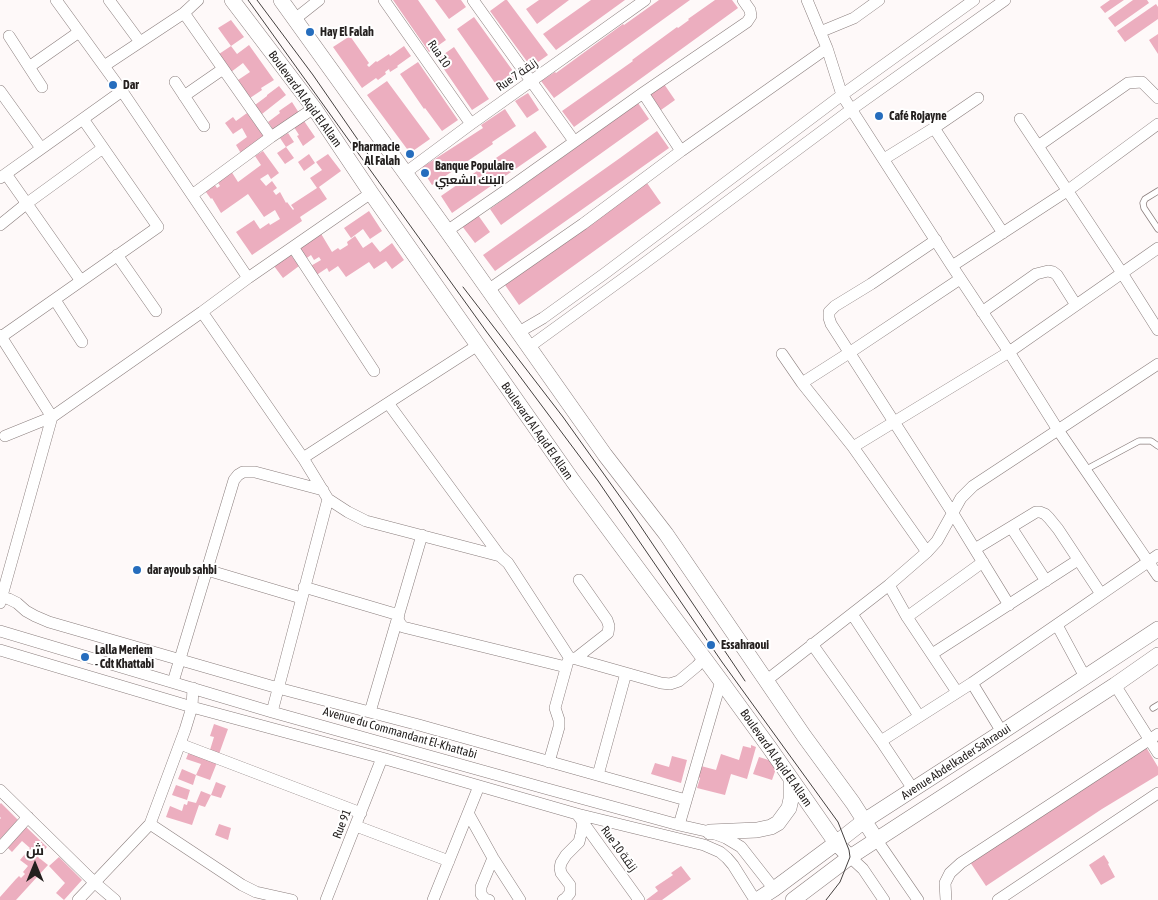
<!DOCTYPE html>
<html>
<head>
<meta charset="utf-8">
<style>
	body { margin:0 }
	#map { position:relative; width:1158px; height:900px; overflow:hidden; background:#fef9f9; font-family:"Asap Condensed",Cairo,sans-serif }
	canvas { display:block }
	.north { position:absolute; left:10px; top:840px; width:50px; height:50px; -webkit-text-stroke:4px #fff; paint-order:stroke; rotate:0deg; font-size:14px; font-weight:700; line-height:20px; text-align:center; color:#24201f }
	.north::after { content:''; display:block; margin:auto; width:18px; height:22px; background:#24201f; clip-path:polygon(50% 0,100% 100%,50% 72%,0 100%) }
</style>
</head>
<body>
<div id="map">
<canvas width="1158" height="900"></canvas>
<div class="north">ش</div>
</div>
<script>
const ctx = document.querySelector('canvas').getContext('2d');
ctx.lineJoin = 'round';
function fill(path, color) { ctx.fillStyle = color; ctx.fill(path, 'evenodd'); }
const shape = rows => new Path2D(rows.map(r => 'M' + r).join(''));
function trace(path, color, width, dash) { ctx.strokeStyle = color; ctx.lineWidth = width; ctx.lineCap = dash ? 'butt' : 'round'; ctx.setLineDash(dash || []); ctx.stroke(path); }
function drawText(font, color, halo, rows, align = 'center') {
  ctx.font = font + ' "Asap Condensed",Cairo,sans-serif'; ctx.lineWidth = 4; ctx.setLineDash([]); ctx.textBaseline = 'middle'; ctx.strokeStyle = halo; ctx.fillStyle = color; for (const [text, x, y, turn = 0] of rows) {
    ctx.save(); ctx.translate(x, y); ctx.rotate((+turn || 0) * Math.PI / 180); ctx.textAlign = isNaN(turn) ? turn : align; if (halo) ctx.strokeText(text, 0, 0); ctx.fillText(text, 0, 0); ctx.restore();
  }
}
fill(shape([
	[393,0,418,0,446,40,429,52],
	[435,0,461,0,466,7,449,19],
	[505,0,507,0,548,55,531,67,490,11],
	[539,0,569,0,537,24,526,9],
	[591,0,625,0,556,50,543,34],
	[659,0,690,0,554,98,541,81,555,72,556,73,623,24,624,25],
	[715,0,732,0,738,8,574,127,562,111,633,61,632,60,677,27,678,28,689,20,688,19],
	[1110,0,1124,0,1105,13,1100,7],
	[1133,0,1147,0,1149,3,1115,27,1108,18],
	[1156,4,1158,7,1158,19,1125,42,1117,31],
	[474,17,518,78,500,90,457,29],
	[231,20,244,37,231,46,218,28],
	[1158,34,1158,54,1149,40],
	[350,36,369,63,367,65,369,67,376,61,377,62,389,54,390,56,404,46,411,56,397,66,398,67,390,72,389,69,385,72,386,74,378,80,376,78,362,88,333,47],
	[249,45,274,80,261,88,262,90,250,98,238,80,250,72,243,63,231,72,219,54,231,46,237,54],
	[454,47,489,99,472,110,437,59],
	[418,62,458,120,442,131,425,108,424,109,400,74],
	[387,81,430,139,410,153,367,95],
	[664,84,675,100,661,110,649,94],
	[279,86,286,95,262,114,255,105,267,96,267,95],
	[528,93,539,110,527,118,515,101],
	[292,102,299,113,274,131,268,122,280,113,279,111],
	[638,103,649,119,501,225,490,209],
	[505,109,516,126,492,142,493,144,432,185,421,168,483,128,481,125],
	[247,113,266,139,242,155,236,145,247,137,242,128,233,134,225,123,233,117,236,121],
	[302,118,315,137,303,146,297,136,299,135,292,124],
	[535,131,547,147,452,213,441,196],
	[657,131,669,148,495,271,483,255,620,158],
	[288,133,294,142,286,147,294,158,285,164,277,153,286,147,280,138],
	[263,151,279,173,271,179,268,174,260,179,266,186,272,181,277,188,273,191,276,195,280,192,286,203,287,202,293,210,294,209,291,205,317,188,310,178,322,170,316,162,328,154,341,171,319,187,327,199,300,217,302,221,252,255,236,232,254,220,260,229,269,223,270,225,280,219,275,210,264,217,248,194,221,213,212,198,211,199,203,188,213,182,217,188,220,186,217,181,231,171,238,182,261,165,255,156],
	[309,154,315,163,304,171,298,162],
	[647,183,661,203,519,305,505,285],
	[369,211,382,231,370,239,363,229,351,238,344,228],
	[478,215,490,232,475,243,462,226],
	[320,232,332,252,338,248,340,250,348,245,347,242,355,236,363,248,372,242,380,252,392,243,404,260,392,269,386,261,374,269,369,262,346,277,338,266,329,272,327,268,315,276,309,267,321,260,319,257,314,260,311,255,304,260,297,249],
	[291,255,299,266,283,278,274,266],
	[214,724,228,729,219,754,210,750,214,737,210,736],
	[751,745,756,747,747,779,731,774,725,795,697,788,700,778,698,777,701,766,716,770,721,754,739,760,743,746,751,748],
	[1146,747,1158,767,1158,775,1102,809,986,886,970,862],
	[190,749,218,760,210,780,196,775,201,764,186,759],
	[672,756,687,760,681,783,651,774,655,763,669,767],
	[759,757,778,763,772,780,753,774],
	[182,769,196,775,193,785,178,779],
	[216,782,226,786,221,798,211,795],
	[176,785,190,790,187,800,172,795],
	[201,791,211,795,205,807,199,805,192,825,166,817,170,806,182,811,184,804,187,805,188,801,196,803],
	[1,803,18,820,0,839,0,819,1,818,0,817,0,804],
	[23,824,47,847,38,857,48,865,16,900,0,900,0,897,16,879,19,876,21,878,25,874,23,872,28,866,20,860,30,848,22,841,12,852,5,845],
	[219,824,231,828,228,840,215,835],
	[1104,855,1109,863,1108,864,1115,877,1101,885,1089,865],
	[59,857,82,880,64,900,56,893,65,883,49,866],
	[681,866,691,879,662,900,646,900,658,891,655,887,673,875,671,873]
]), '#ecaebf');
const service = shape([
	[1158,191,1145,199,1143,203,1144,208,1158,229],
	[1085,470,1139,441,1151,441,1158,446],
	[1153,708,1158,705]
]);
const minor = shape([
	[56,0,122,91,248,278],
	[109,0,140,42],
	[384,0,471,124],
	[473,0,574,141],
	[807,0,827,48,842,95,952,266,1009,352,1058,430,1158,576],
	[184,13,271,137],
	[295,19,319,0],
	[820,32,854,18,879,0],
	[9,36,42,87],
	[104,66,184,13,198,0],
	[29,67,79,32],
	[175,82,204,126],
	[0,91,41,148],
	[643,93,681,151],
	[184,96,223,69],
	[1020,119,1122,273,1158,330],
	[934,128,978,98],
	[1038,146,1128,83,1142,82,1158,98],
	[884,159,934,128,1003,233],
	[405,173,471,124,645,0],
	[6,174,81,281],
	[0,178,122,91],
	[192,195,271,137,314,108],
	[0,225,26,204,103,148],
	[447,231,505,191,643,93,747,22,751,16,750,10,743,0],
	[936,240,871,284,835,306,829,312,829,318,831,324,952,512,1009,605],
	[293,247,374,371],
	[117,255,156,311],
	[952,266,1067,191,1158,124],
	[488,290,583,224,681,151,827,48],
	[55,300,82,342],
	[202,312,303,458,328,499,348,512,366,521,500,556,508,563,569,657,661,683,670,684,679,681,697,666,704,658],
	[982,312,1036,274,1048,271,1053,272,1057,275,1076,305],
	[519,332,543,318,604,274,842,95,974,0],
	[0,335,52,417,0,603],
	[1,337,158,227,83,119],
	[529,347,642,265,852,109,1005,0],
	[782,354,802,383,853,447,927,552],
	[802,383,849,353,960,279],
	[388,403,478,345],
	[5,436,52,417,202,312,248,278,371,193],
	[853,447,1009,352,1158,248],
	[303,458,388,403,500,556],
	[1011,527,1046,581],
	[975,549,1036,512,1040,512,1045,514,1049,518,1058,529,1101,594],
	[207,570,301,598],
	[889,585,907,617,957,692],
	[304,587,392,613,399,614,398,619,400,623,403,627,566,667],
	[2,597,9,599,17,603,26,611,35,616,49,622,278,688,419,725,686,800],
	[852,614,919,716],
	[907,617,983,562],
	[1057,625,1085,677],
	[0,631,272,712,544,788,679,825,710,832,726,838,741,847,774,889],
	[812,644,881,741,913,789],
	[0,650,192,707,382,758,577,814,704,845,720,852,727,858,733,865,755,900],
	[932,654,1078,560],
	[576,658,608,633,609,626,607,620,579,580],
	[767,680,889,585,927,552,937,541,961,498,973,486,1158,364],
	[173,682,234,480,238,475,243,472,255,472,323,490],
	[972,683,1002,732],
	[1115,685,1158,753],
	[272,712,328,499],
	[370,712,422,535],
	[881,741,972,683,1158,555],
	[180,744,361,813],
	[549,762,559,727,559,720,555,708,568,661],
	[598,775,626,673],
	[0,790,94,882,115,900],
	[468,813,493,858,520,900],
	[577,814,639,900],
	[150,824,242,885,256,892,292,900],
	[679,825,721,681],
	[356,826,449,861],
	[876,839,918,900],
	[0,848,28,817],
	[850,857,863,869,884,900],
	[78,900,150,824,185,730,192,707,193,688],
	[326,900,382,758],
	[433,900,479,786],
	[489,900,485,899,481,894,481,887,493,858],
	[563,900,566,898,570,893,570,885,561,873,560,868,561,863,566,855,579,842,581,834,583,822],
	[946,900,945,883,950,873,961,863,1158,734],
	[998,900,1158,793]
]);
const secondary = shape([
	[232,0,314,108,371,193,573,481,721,681,769,747,836,843,850,857],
	[281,0,447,231,605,455,666,534,804,736,853,803,876,839],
	[710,832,757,830,771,827,778,823,789,808,791,799,791,779],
	[757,900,774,889,836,843,864,821,1002,732,1158,629],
	[793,900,850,857,1115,685,1158,655]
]);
trace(service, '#8a7e7d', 7);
trace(minor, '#8a7e7d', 12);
trace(secondary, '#8a7e7d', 16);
trace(service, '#fff', 5.5);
trace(minor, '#fff', 11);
trace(secondary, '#fff', 15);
trace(shape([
	[248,0,486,331,598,481,722,662,838,822,849,850,850,857,840,882,826,900],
	[257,0,313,75,374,163],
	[463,287,563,417,631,512,745,681]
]), '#44403f', 1);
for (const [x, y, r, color] of [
	[310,32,5,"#266dbd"],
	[113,85,5,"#266dbd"],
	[879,116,5,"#266dbd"],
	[410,154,5,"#266dbd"],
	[425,173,5,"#266dbd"],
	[137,570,5,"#266dbd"],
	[711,645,5,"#266dbd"],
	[85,657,5,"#266dbd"]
]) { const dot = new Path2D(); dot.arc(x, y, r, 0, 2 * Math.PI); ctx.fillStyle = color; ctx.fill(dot); trace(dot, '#fff', 2); }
drawText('bold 12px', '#24201f', '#fff', [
	["Hay El Falah",320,32],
	["Dar",123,85],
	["Café Rojayne",889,116],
	["Pharmacie",400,147,"right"],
	["Al Falah",400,161,"right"],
	["Banque Populaire",435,166],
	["البنك الشعبي",435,180],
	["dar ayoub sahbi",147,570],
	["Essahraoui",721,645],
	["Lalla Meriem",95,650],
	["- Cdt Khattabi",95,664]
], 'left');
drawText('12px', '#24201f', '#fff', [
	["Rua 10",439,54,55],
	["Rue 7 زنقة",517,75,-35],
	["Boulevard Al Aqid El Allam",305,99,54],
	["Boulevard Al Aqid El Allam",537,431,55],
	["Avenue du Commandant El-Khattabi",400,733,16],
	["Boulevard Al Aqid El Allam",776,758,55],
	["Avenue Abdelkader Sahraoui",956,762,-33],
	["Rue 91",342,824,-69],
	["Rue 10 زنقة",619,849,54]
]);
</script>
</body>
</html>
